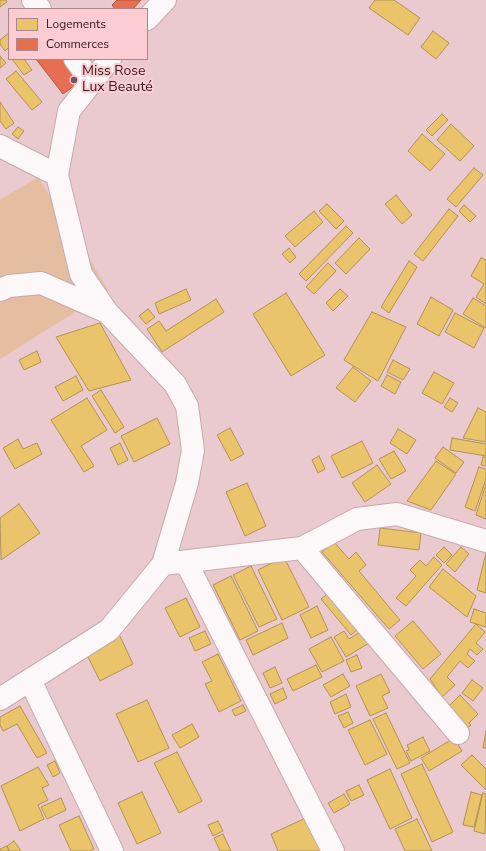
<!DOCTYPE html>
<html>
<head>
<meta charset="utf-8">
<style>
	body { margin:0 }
	#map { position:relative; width:486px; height:851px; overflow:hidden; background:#eacace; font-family:"Nunito Sans",sans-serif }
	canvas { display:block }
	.legend { position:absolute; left:8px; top:8px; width:140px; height:52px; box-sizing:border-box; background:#fbcdd2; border:1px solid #ab858a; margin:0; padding:5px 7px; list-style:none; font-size:12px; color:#34191d }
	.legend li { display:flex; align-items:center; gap:8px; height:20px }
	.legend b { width:20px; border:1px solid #ab858a }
</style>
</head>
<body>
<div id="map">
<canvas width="486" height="851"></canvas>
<ul class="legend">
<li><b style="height:11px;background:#e9c46a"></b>Logements</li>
<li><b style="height:11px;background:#e76f51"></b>Commerces</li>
</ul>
</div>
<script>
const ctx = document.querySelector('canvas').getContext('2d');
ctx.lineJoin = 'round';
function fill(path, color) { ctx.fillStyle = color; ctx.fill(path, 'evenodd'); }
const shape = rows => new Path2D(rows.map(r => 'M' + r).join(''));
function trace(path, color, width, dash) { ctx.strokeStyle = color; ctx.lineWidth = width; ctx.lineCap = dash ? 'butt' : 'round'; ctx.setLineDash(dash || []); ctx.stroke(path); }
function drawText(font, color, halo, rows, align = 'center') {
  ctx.font = font + ' "Nunito Sans",sans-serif'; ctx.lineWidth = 4; ctx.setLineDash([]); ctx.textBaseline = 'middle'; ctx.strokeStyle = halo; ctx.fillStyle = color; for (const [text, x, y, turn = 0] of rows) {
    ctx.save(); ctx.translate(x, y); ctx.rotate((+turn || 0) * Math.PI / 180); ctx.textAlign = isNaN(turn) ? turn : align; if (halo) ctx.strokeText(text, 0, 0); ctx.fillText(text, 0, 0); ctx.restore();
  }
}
fill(shape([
	[38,177,109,291,0,359,0,200]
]), '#e5bda0');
const homes = shape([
	[0,0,6,0,7,2,0,7,0,0],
	[375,0,394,0,420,18,408,35,369,8,375,0],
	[433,31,449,43,436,59,421,47,433,31],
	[9,33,9,47,5,51,0,44,0,40,9,33],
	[0,56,6,63,0,68,0,56],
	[12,59,24,59,32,70,24,75,12,59],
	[16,71,42,102,32,110,6,79,16,71],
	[0,102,14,123,6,129,0,121,0,102],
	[442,114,448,120,432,136,426,130,442,114],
	[451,124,474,146,460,161,437,140,451,124],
	[18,127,24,131,18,139,12,134,18,127],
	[422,134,445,154,430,171,408,151,422,134],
	[474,168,483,175,456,207,447,199,474,168],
	[396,195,412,215,402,224,385,204,396,195],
	[327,204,344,221,336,229,319,211,327,204],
	[464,205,476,216,470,222,459,211,464,205],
	[449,209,458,216,423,261,414,254,449,209],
	[314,211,323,222,295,247,285,236,314,211],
	[346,226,353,233,306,281,299,274,346,226],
	[359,238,370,249,346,274,335,263,359,238],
	[289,248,296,257,290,263,282,254,289,248],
	[481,258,486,260,486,304,476,297,484,284,471,276,481,258],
	[409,261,417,267,389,313,381,307,409,261],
	[328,263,336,271,314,294,306,287,328,263],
	[186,289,191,300,159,314,155,303,186,289],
	[340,289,348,296,333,311,326,303,340,289],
	[286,293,325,355,291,376,253,314,286,293],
	[431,297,453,310,439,336,417,324,431,297],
	[473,298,486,306,486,328,463,314,473,298],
	[216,299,224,312,162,352,147,329,159,321,166,331,216,299],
	[148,309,155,317,146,324,139,316,148,309],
	[372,312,406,327,378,381,344,360,372,312],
	[455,313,484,328,474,348,445,332,455,313],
	[100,323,131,380,89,391,56,337,100,323],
	[37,351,41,362,24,370,19,360,37,351],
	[393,360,410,369,403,380,387,372,393,360],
	[353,367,371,381,355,402,336,388,353,367],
	[434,372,454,383,442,404,422,393,434,372],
	[387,375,401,382,395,394,381,386,387,375],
	[76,376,83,390,63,401,55,387,76,376],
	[101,390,124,427,115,433,92,396,101,390],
	[87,398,107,430,81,446,94,466,84,472,51,420,87,398],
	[450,398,458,403,452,412,444,407,450,398],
	[478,408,486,412,486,442,463,438,478,408],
	[157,418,170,444,134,462,121,436,157,418],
	[230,428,244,454,231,461,217,435,230,428],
	[398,429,416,440,407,454,390,443,398,429],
	[452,438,486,444,486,456,450,450,452,438],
	[18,439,23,449,37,443,42,454,15,469,3,448,18,439],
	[362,441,373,463,342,478,331,456,362,441],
	[120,443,128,460,118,465,110,448,120,443],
	[443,447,464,462,456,473,435,458,443,447],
	[394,451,406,471,391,479,379,459,394,451],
	[319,456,325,469,318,473,312,460,319,456],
	[483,457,486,457,486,466,481,465,483,457],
	[436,461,456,474,431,510,407,501,436,461],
	[377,465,391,484,365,502,352,483,377,465],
	[479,467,486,469,486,479,475,511,465,507,479,467],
	[247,483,266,526,245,536,226,492,247,483],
	[486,484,486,519,476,515,486,484],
	[19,504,40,533,1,560,0,518,19,504],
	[380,528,421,533,419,550,378,545,380,528],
	[334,542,349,559,356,552,366,565,359,571,400,620,389,629,322,552,334,542],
	[444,547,452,555,444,563,436,555,444,547],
	[461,547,469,554,455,572,446,564,461,547],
	[486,553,486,593,477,590,486,553],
	[284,557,309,607,282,620,258,570,284,557],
	[434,557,442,565,406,606,396,598,416,576,410,570,420,560,426,566,434,557],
	[251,566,277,619,259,627,233,575,251,566],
	[443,569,476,596,467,617,429,587,443,569],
	[231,576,258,631,240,640,213,585,231,576],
	[333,590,362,625,351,635,321,599,333,590],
	[186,598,200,627,180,637,165,608,186,598],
	[317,606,328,630,311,638,300,615,317,606],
	[474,609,486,613,486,627,470,622,474,609],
	[413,621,441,654,423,669,395,636,413,621],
	[282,623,288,638,253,655,246,640,282,623],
	[476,624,485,632,476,643,483,649,477,655,470,649,467,654,475,661,468,668,460,661,447,677,455,685,442,697,430,679,476,624],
	[366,628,374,640,346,657,334,637,344,631,349,639,366,628],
	[205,631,211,644,195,651,189,638,205,631],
	[118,632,133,664,100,681,84,649,118,632],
	[331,637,344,661,322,672,309,649,331,637],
	[218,654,241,701,219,712,205,684,212,681,202,662,218,654],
	[357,655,362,668,351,672,346,660,357,655],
	[316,665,322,677,293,691,287,679,316,665],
	[275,667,282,683,270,688,263,673,275,667],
	[343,674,350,686,331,697,323,685,343,674],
	[381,674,390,692,382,696,388,708,370,716,356,686,381,674],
	[472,680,483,688,473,701,462,693,472,680],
	[283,688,287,698,275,704,270,694,283,688],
	[346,694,351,707,335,714,330,702,346,694],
	[460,695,478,714,469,723,471,725,464,731,445,710,460,695],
	[147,700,169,748,138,762,116,714,147,700],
	[243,705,246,711,235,716,232,710,243,705],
	[20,706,47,753,37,758,17,724,3,731,0,725,0,717,20,706],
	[348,712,353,723,344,728,338,716,348,712],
	[386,713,410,763,397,769,373,719,386,713],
	[370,720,387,754,365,765,348,730,370,720],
	[192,724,199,737,180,748,172,735,192,724],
	[486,731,486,748,483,748,486,731],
	[423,737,430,751,411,761,406,751,409,750,407,745,423,737],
	[454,738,462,751,429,771,421,758,454,738],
	[177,752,202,801,179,813,154,763,177,752],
	[472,755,486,769,486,790,461,765,472,755],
	[55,761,60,773,53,777,47,765,55,761],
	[422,764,453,832,432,842,401,774,422,764],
	[38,767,49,785,42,788,48,800,38,805,44,819,20,831,1,786,38,767],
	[390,769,412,818,390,829,367,780,390,769],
	[359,785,364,795,351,801,346,791,359,785],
	[142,792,161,833,137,844,118,803,142,792],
	[471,792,482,795,474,827,463,825,471,792],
	[483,793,486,794,485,834,474,831,483,793],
	[344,794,350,804,334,813,328,803,344,794],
	[61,798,66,810,47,819,41,807,61,798],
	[79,816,94,849,90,851,71,851,59,825,79,816],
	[308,817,324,851,278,851,271,834,308,817],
	[417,819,432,851,405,851,395,829,417,819],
	[218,821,223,831,213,836,208,825,218,821],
	[223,834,231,851,220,851,214,838,223,834],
	[14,841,21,851,9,851,7,846,14,841],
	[7,846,9,851,0,851,0,849,7,846]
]);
fill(homes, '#e9c46a');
trace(homes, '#b39153', 1);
const shops = shape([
	[117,0,141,0,133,9,115,9,112,5,117,0],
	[36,59,64,59,81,81,63,94,36,59]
]);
fill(shops, '#e76f51');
trace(shops, '#b15541', 1);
const minor = shape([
	[33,0,40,9],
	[147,19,165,0],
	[75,59,92,82],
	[0,146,57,175],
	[0,290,9,286,41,283,107,312],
	[302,548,357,519,397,514,486,541],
	[186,562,333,851],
	[163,564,302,548,458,733],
	[30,680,112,851],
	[0,699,109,630,163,564,187,483,193,450,187,406,175,384,107,312,81,274,57,175,69,111,110,59]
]);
trace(minor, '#c6aaad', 24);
trace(minor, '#fcf7f8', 22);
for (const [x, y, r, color] of [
	[74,80,4,"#74575b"]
]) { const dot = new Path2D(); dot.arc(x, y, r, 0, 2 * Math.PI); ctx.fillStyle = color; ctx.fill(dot); trace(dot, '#fbcdd2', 1.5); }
drawText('14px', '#34191d', '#fbcdd2', [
	["Miss Rose",82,72],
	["Lux Beauté",82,88]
], 'left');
</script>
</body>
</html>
